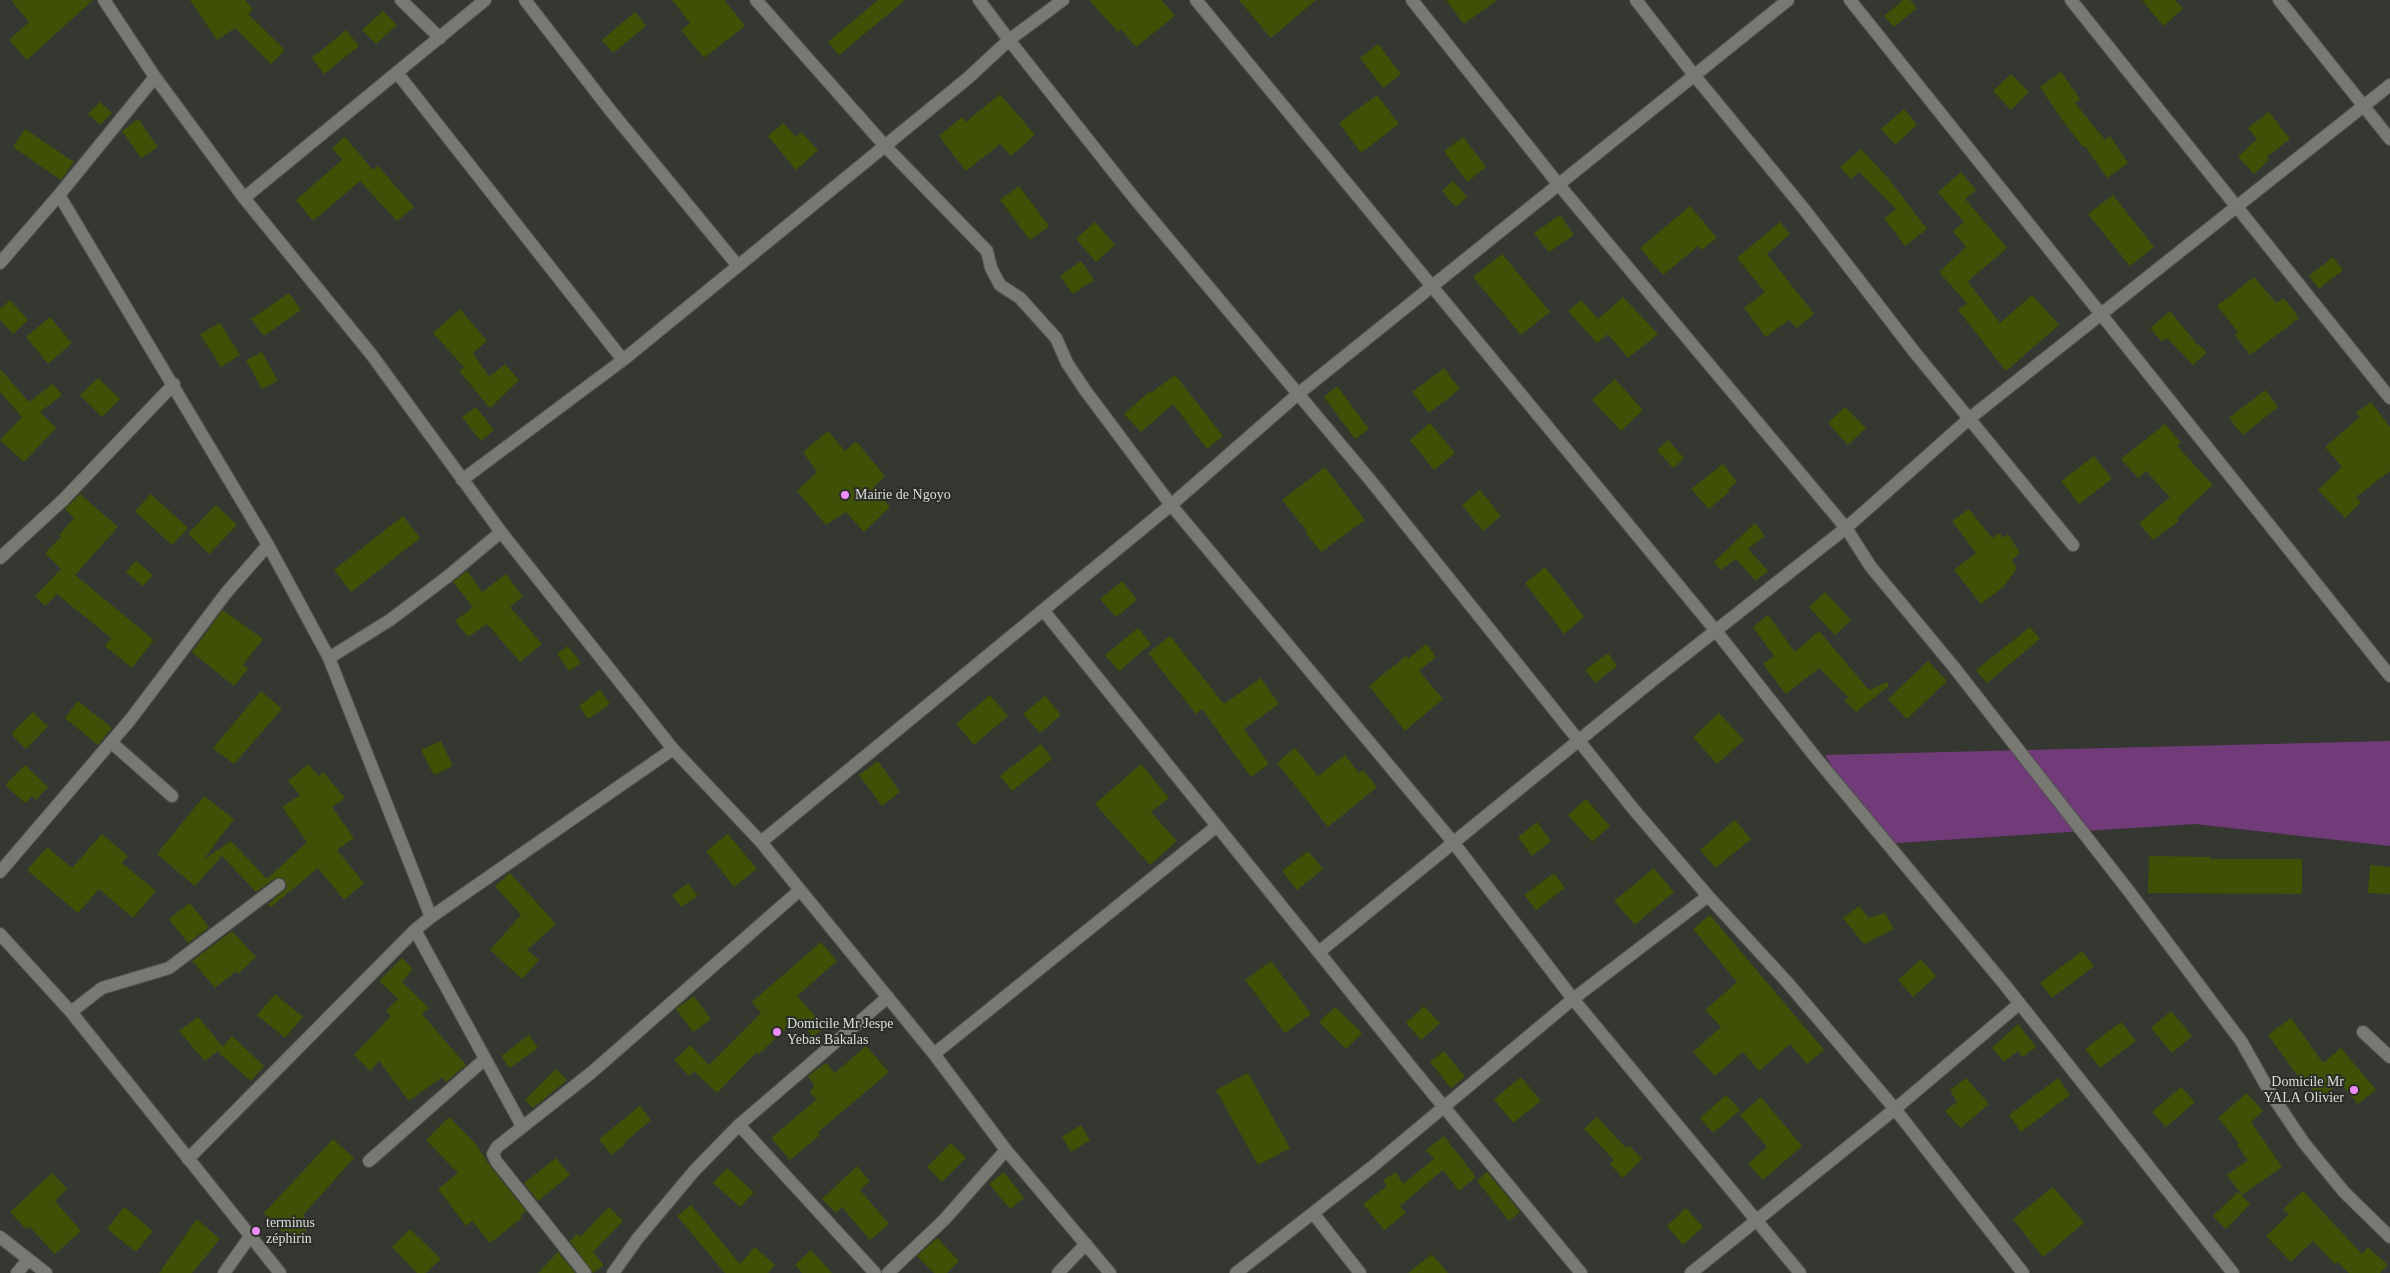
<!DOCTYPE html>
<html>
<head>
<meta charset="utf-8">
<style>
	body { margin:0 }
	canvas { display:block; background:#353731 }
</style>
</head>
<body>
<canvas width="2390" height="1273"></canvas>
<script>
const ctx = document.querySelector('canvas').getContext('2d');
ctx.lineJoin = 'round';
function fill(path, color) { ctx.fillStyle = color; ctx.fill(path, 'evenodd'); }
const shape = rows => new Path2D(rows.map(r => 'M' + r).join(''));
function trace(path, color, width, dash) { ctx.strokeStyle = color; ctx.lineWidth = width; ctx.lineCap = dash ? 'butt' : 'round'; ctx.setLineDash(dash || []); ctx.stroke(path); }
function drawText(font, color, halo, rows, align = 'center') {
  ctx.font = font + ' Georgia,serif'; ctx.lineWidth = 4; ctx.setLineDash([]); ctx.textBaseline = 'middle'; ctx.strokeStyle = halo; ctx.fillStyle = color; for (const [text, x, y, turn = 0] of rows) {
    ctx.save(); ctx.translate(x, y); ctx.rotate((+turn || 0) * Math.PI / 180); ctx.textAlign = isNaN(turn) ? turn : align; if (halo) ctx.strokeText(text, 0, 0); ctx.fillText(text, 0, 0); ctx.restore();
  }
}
fill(shape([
	[2390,741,2390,846,2195,824,1881,844,1825,755]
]), '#713a78');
fill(shape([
	[11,0,93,0,27,60,9,40,29,22],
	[190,0,245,0,253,9,248,14,285,50,271,64,235,28,217,40],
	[672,0,724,0,745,26,704,58,681,30,690,23],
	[878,0,905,0,839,55,828,42],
	[1089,0,1162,0,1175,16,1136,47,1121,29,1118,32],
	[1239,0,1316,0,1271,38],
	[1446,0,1497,0,1464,24],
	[1903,0,1910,0,1917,8,1894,27,1884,16],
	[2142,0,2175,0,2183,9,2163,26],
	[383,11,397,25,376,44,362,30],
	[635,12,646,26,613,53,602,40],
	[346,30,359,46,324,74,312,58],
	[1378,44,1401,74,1383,88,1360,58],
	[2061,72,2080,99,2075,103,2105,140,2110,136,2128,163,2107,178,2085,146,2083,147,2062,120,2040,87],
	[2011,74,2029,92,2011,110,1993,91],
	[1000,94,1035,135,1011,156,1000,144,966,171,939,136,962,117,966,122],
	[1377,95,1399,124,1361,153,1339,123],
	[100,102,112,113,100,125,88,114],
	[1904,109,1917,125,1895,145,1881,129],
	[2269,112,2290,139,2267,157,2269,160,2254,174,2238,157,2257,139,2248,128],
	[138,119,158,147,141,158,122,131],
	[783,123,796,137,801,132,818,150,796,170,768,136],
	[25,129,74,162,61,180,13,147],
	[345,137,373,170,378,166,414,207,397,221,360,181,313,221,296,200,342,160,332,148],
	[1463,137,1486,167,1467,182,1444,151],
	[1861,149,1887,177,1927,229,1905,246,1884,218,1896,209,1859,172,1851,179,1840,167],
	[1961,172,1976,190,1965,199,2007,248,1968,281,1972,287,2000,323,2032,295,2059,325,2006,371,1958,310,1967,303,1939,272,1966,247,1953,231,1964,222,1938,192],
	[1453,181,1467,197,1456,207,1442,191],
	[1019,186,1049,226,1030,240,1000,200],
	[2113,195,2154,247,2130,266,2088,214],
	[1690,206,1717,238,1701,250,1698,246,1663,275,1640,248],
	[1560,215,1574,235,1549,252,1534,233],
	[1095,222,1115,245,1096,262,1076,239],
	[1780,222,1790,234,1767,254,1814,314,1797,328,1789,320,1766,337,1744,308,1765,292,1737,258],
	[1502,254,1550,312,1521,335,1473,277],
	[2333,257,2343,270,2319,289,2309,276],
	[1081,261,1094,280,1073,294,1060,276],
	[2254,277,2276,303,2284,298,2299,318,2250,355,2235,335,2238,332,2217,306],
	[289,293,301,310,264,336,251,319],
	[1623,297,1658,334,1628,358,1608,334,1597,343,1568,311,1581,300,1598,319],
	[10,300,28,320,13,334,0,320,0,309],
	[460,309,487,341,473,353,489,377,505,364,519,380,490,408,459,371,464,367,433,333],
	[2170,311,2195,342,2207,352,2193,365,2167,338,2162,342,2150,328],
	[50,317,72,343,48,364,26,337],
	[220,323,240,355,221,367,200,334],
	[262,352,278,381,262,389,246,360],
	[1444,368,1460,389,1429,413,1412,392],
	[0,369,29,402,53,384,62,395,40,412,56,428,24,462,0,440,22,417,0,392],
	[1175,375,1223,436,1207,449,1173,404,1141,432,1124,414,1150,391,1151,393],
	[98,378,120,399,102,417,80,395],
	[1615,379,1643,410,1621,431,1592,400],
	[1337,386,1369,429,1355,439,1324,397],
	[2265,390,2278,407,2243,435,2229,418],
	[2371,402,2390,427,2390,471,2356,497,2361,502,2345,518,2318,490,2342,467,2325,447,2360,417,2356,413],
	[476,407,494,430,481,441,462,417],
	[1845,407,1866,428,1848,445,1828,423],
	[1430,423,1455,453,1434,470,1410,440],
	[2165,424,2181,443,2177,446,2213,485,2177,518,2179,521,2153,540,2139,523,2170,497,2146,471,2138,478,2121,459],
	[828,431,845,451,856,441,885,476,874,487,890,507,864,532,846,512,826,525,797,491,817,472,803,452],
	[1668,440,1684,458,1673,468,1657,450],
	[2094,456,2112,479,2079,504,2061,481],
	[1723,464,1737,482,1728,489,1730,491,1709,509,1691,489],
	[1325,467,1365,520,1321,552,1305,532,1307,531,1282,500],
	[1480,490,1501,516,1483,531,1462,505],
	[80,494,118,527,75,575,154,640,132,668,105,646,111,638,57,594,45,606,35,596,61,569,45,553,61,537,59,535,74,518,65,509],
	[151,494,188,528,172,545,135,511],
	[216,505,237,525,209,554,188,534],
	[1969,509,1992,538,2000,533,2002,538,2008,534,2020,553,2012,560,2017,568,2004,586,1981,604,1954,570,1976,553,1952,521],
	[403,516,420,538,351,592,334,570],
	[1755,523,1765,536,1748,549,1768,571,1756,581,1736,559,1721,570,1714,562],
	[136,561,153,575,143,586,126,572],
	[1545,567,1584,617,1564,634,1525,583],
	[467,571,482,592,506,574,523,597,510,607,542,644,520,662,487,624,468,637,455,621,473,607,453,582],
	[1122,581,1137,600,1116,617,1100,599],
	[1825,592,1851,620,1835,635,1809,607],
	[223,610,263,639,243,665,248,669,234,686,192,652],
	[1768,615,1795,652,1819,631,1869,690,1887,682,1889,686,1856,712,1844,700,1849,698,1819,668,1786,694,1763,664,1774,656,1753,627],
	[2030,627,2040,639,1987,683,1976,670],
	[1138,628,1151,644,1119,671,1105,655],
	[1170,636,1224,704,1261,678,1279,704,1244,729,1269,764,1251,777,1202,709,1196,714,1148,653],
	[1426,644,1436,657,1419,671,1443,699,1405,731,1369,686,1406,656,1408,659],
	[568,646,581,663,569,671,557,654],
	[1608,653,1617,666,1595,683,1585,670],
	[1928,661,1947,681,1907,719,1888,699],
	[600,690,610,704,588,719,579,706],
	[261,691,282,709,234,764,213,748],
	[990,695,1008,716,974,745,956,724],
	[1045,696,1061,715,1040,733,1023,714],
	[78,701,112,728,98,745,65,718],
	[33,712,48,726,26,749,11,734],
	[1719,713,1744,740,1717,764,1693,737],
	[441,741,453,766,434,775,421,750],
	[1041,744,1052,759,1012,791,1000,776],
	[1295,748,1318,776,1345,755,1359,773,1363,770,1377,787,1328,827,1277,763],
	[878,761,900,792,882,806,859,775],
	[308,764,319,776,323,772,345,798,332,807,354,838,337,850,364,883,344,900,318,868,271,907,268,904,287,888,287,884,283,878,275,878,256,892,222,856,195,886,157,854,204,796,234,819,203,860,231,841,267,879,307,842,282,807,300,795,288,781],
	[1141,764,1169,798,1151,812,1177,841,1150,865,1095,804],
	[25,765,48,787,36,800,32,796,25,803,5,785],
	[1586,799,1610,826,1592,842,1568,815],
	[1735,820,1751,839,1716,868,1700,850],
	[1537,822,1551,841,1532,856,1518,837],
	[102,834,128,856,122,863,156,891,133,918,99,889,78,913,27,870,47,847,72,868],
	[728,834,757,869,734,887,706,851],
	[1308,851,1323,869,1297,890,1282,871],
	[2149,856,2210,857,2210,859,2302,859,2302,894,2148,893],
	[2370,865,2390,867,2390,894,2368,893],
	[1654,868,1674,892,1635,925,1614,901],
	[510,873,556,924,527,950,539,960,522,979,490,950,521,915,495,886],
	[1554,873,1565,888,1536,910,1524,895],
	[688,883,698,896,681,907,672,895],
	[190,903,209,927,188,943,169,919],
	[1859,906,1869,918,1885,913,1894,929,1864,944,1843,918],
	[1710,915,1824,1050,1807,1064,1790,1044,1759,1071,1743,1052,1715,1076,1693,1052,1721,1027,1705,1010,1737,982,1693,929],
	[232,931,256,957,238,974,236,971,215,988,192,961],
	[821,942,837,961,797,996,825,1027,813,1037,797,1018,758,1055,756,1053,717,1093,694,1071,689,1076,674,1060,690,1045,709,1065,761,1013,752,1002],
	[2082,951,2094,966,2052,998,2040,983],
	[402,958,413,969,402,982,429,1008,422,1014,466,1065,446,1082,442,1077,409,1101,379,1061,370,1071,354,1055,391,1016,386,1011,398,999,379,981],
	[1921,959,1936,976,1913,997,1898,980],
	[1271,961,1311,1014,1285,1033,1245,980],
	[275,994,303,1017,285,1038,257,1015],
	[694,996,711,1019,693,1032,676,1009],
	[1424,1006,1440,1023,1421,1040,1406,1023],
	[1335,1007,1362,1033,1346,1049,1319,1022],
	[2171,1011,2192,1036,2172,1053,2151,1028],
	[198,1017,223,1047,205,1061,179,1031],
	[2291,1018,2323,1063,2341,1048,2376,1090,2358,1104,2339,1082,2322,1099,2297,1075,2268,1035],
	[2121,1022,2136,1041,2100,1068,2085,1049],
	[2018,1024,2036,1047,2023,1057,2018,1051,2004,1062,1992,1048],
	[529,1035,538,1048,510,1068,501,1056],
	[232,1036,264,1066,251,1081,218,1052],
	[866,1046,889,1072,818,1132,820,1135,790,1160,771,1138,817,1099,810,1093,814,1085,808,1076,826,1063,835,1073],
	[1444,1051,1465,1077,1451,1088,1430,1062],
	[556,1069,567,1080,533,1108,525,1100],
	[1248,1073,1290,1148,1258,1165,1216,1090],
	[1521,1077,1541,1101,1513,1123,1494,1099],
	[1966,1078,1989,1104,1961,1128,1945,1111,1957,1102,1950,1090],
	[2058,1078,2070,1095,2021,1132,2009,1115],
	[2181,1087,2195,1102,2166,1127,2152,1112],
	[2247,1093,2263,1111,2251,1122,2282,1167,2242,1195,2227,1175,2248,1160,2237,1145,2239,1143,2218,1118],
	[1726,1095,1740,1110,1713,1133,1700,1118],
	[1761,1097,1802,1146,1763,1180,1748,1164,1767,1147,1740,1115],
	[640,1106,651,1120,625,1142,626,1144,611,1155,599,1139],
	[449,1117,475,1143,490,1166,526,1211,520,1216,522,1218,490,1243,472,1221,466,1226,438,1189,458,1173,426,1140],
	[1597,1117,1626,1148,1629,1145,1642,1159,1623,1178,1610,1164,1614,1160,1584,1129],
	[1081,1125,1090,1140,1071,1152,1062,1137],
	[1444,1136,1476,1177,1459,1191,1443,1170,1400,1206,1406,1213,1384,1230,1363,1204,1387,1186,1383,1180,1396,1172,1403,1184,1434,1159,1426,1150],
	[333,1139,354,1158,303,1215,312,1225,293,1243,264,1213],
	[951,1143,966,1158,942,1182,927,1167],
	[556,1158,570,1175,538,1201,524,1183],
	[857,1166,870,1181,860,1190,889,1224,870,1240,842,1207,836,1213,822,1199],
	[727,1168,754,1192,740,1207,713,1183],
	[1004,1172,1024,1198,1010,1209,989,1184],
	[1487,1172,1520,1212,1509,1221,1477,1181],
	[52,1173,67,1189,55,1201,81,1231,55,1254,29,1226,26,1229,10,1212],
	[2053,1187,2084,1223,2043,1257,2013,1219],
	[2303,1191,2362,1254,2368,1247,2388,1265,2380,1273,2349,1273,2337,1262,2335,1264,2313,1241,2291,1262,2266,1236,2289,1214,2283,1209],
	[2238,1192,2250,1204,2226,1229,2213,1216],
	[691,1205,740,1264,755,1247,775,1265,768,1273,725,1273,677,1216],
	[124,1207,153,1231,136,1252,107,1229],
	[609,1207,623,1221,593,1252,604,1265,593,1273,570,1241,577,1234,580,1237],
	[1686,1208,1703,1227,1683,1245,1667,1226],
	[197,1219,220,1239,192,1273,159,1273],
	[410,1229,441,1259,426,1273,417,1273,392,1247],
	[937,1238,959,1261,947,1273,934,1273,917,1256],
	[811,1250,832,1273,802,1273,795,1265],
	[558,1252,575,1273,538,1273],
	[1432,1254,1448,1273,1408,1273]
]), '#3e5106');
const street = shape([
	[104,0,155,77,244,198,371,354,501,532,673,749,761,842,934,1054,1006,1150,1110,1273],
	[401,0,440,38],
	[525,0,610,110,738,266],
	[756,0,885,146,987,251,991,268,1000,285,1020,298,1056,338,1067,363,1085,390,1171,505,1453,842,1573,999,1800,1273],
	[979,0,1009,40,1135,199,1371,481,1635,811,1708,896,1787,982,1895,1109,2023,1273],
	[1196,0,1716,631,1816,758,2005,985,2233,1273],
	[1412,0,1559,185,1846,528,1871,567,1953,666,2128,890,2241,1041,2271,1094,2304,1143,2344,1192,2390,1237],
	[1636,0,1694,75,1804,209,1916,354,2073,545],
	[1850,0,2390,676],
	[2071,0,2390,398],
	[2279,0,2390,139],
	[398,74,623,360],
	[155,77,59,195,268,545,329,658,431,917,415,930,188,1159],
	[244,198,485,0],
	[0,263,59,195],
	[462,480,623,360,968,78,1009,40,1063,0],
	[0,558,63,500,174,384],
	[1043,610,1420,1078,1581,1273],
	[329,658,390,620,447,577,501,532],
	[112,743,172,796],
	[761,842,1171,505,1298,394,1788,0],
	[0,872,130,720,226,593,268,545],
	[431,917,673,749],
	[415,930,522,1126],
	[1319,952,1653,680,1846,528,1970,418,2390,85],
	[71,1012,102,988,169,968,279,885],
	[2363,1032,2390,1057],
	[934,1054,1217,826],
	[739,1125,875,1273],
	[369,1161,485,1059],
	[1313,1213,1360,1273],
	[0,1237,46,1273],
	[17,1273,28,1260],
	[585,1273,496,1161,493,1154,497,1147,591,1073,800,890],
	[613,1273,638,1238,695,1170,739,1125,888,997],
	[888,1273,944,1220,1006,1150],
	[1058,1273,1086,1244],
	[1236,1273,1372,1167,1573,999,1708,896],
	[1691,1273,1895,1109,2019,1004]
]);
const secondary = shape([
	[0,934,71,1012,280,1273],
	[224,1273,251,1235]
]);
trace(street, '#52544f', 14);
trace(secondary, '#52544f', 14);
trace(street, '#777972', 12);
trace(secondary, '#777972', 12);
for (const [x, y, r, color] of [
	[845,495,5,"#ed8cf9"],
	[777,1032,5,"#ed8cf9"],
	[2354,1090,5,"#ed8cf9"],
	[256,1231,5,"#ed8cf9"]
]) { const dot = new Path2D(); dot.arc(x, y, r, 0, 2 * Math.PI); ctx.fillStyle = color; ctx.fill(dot); trace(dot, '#2b2d27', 2); }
drawText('14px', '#dcdeda', '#2b2d27', [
	["Mairie de Ngoyo",855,495],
	["Domicile Mr Jespe",787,1024],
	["Yebas Bakalas",787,1040],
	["Domicile Mr",2344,1082,"right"],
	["YALA Olivier",2344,1098,"right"],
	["terminus",266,1223],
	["zéphirin",266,1239]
], 'left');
</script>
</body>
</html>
